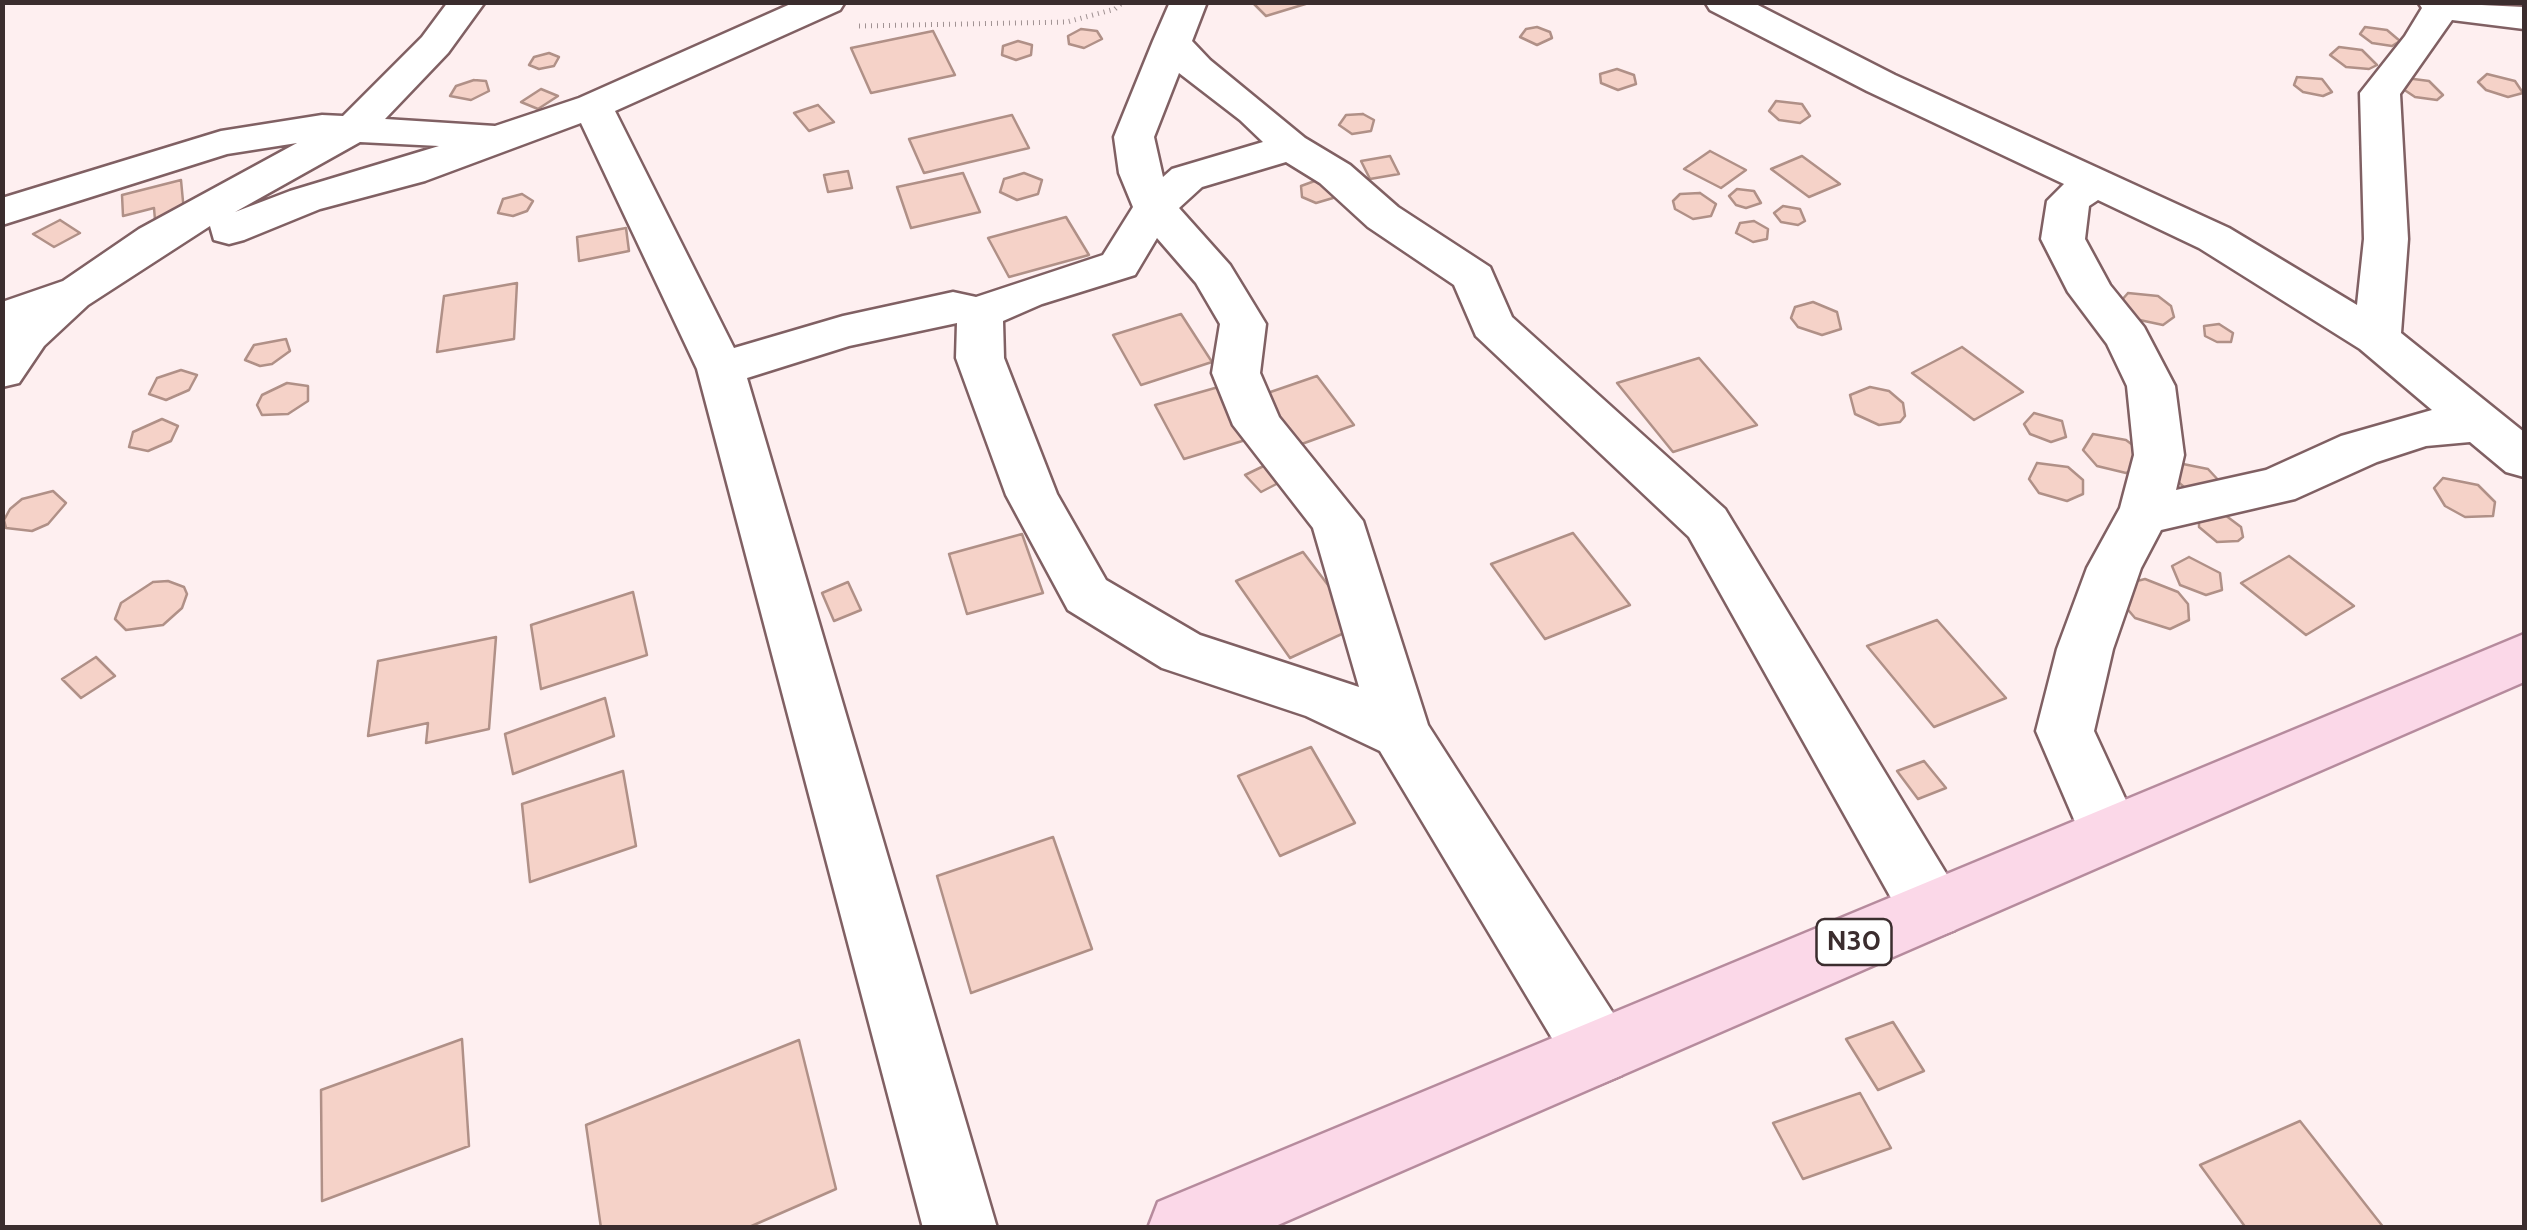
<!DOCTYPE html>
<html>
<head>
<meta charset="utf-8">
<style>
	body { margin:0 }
	#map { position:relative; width:2527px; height:1230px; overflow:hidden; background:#feeff0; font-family:Cabin,sans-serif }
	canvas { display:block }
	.frame { position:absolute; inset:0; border:5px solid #3b2d2e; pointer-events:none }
</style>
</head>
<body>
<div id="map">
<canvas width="2527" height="1230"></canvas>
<div class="frame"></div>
</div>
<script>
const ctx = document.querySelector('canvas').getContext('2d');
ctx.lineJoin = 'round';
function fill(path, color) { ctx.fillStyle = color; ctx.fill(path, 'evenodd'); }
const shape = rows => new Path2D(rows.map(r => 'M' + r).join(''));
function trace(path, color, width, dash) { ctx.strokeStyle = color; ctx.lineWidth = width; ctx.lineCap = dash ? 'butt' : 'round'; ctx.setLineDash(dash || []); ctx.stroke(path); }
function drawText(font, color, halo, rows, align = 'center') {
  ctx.font = font + ' Cabin,sans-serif'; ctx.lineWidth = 9; ctx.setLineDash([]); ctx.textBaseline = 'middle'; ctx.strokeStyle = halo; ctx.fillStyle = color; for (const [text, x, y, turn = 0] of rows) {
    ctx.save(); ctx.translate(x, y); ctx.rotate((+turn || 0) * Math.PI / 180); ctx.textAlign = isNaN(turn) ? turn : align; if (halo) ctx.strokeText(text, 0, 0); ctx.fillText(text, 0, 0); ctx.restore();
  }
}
const building = shape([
	[1252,2,1312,2,1266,16,1252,2],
	[1537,27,1550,32,1552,38,1537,45,1520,37,1526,29,1537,27],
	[2365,27,2387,30,2400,41,2392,46,2372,43,2360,34,2365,27],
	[1081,29,1097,31,1102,39,1084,48,1069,44,1068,36,1081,29],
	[933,31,955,75,871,93,851,48,933,31],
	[1018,41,1032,45,1031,55,1016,60,1002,55,1003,46,1018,41],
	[2339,47,2362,50,2377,65,2369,69,2346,67,2330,55,2339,47],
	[549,53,559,57,554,66,539,69,529,65,534,57,549,53],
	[1617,69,1634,75,1636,84,1618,90,1601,83,1600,74,1617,69],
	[2487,74,2515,81,2523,93,2508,97,2486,90,2478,82,2487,74],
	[2297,77,2322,79,2332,92,2323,96,2303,92,2294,85,2297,77],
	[2406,78,2429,81,2443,95,2437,100,2415,97,2400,87,2406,78],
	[474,80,486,81,489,91,471,100,450,96,456,86,474,80],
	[541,89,558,96,538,109,521,102,541,89],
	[1776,101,1802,104,1810,116,1800,123,1779,120,1769,111,1776,101],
	[818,105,834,122,809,131,794,113,818,105],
	[1363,114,1374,120,1371,131,1352,134,1339,125,1346,115,1363,114],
	[1012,115,1029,148,924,173,909,139,1012,115],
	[1710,151,1746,170,1721,188,1684,169,1710,151],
	[1390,156,1399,174,1370,179,1361,161,1390,156],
	[1802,156,1840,184,1809,197,1771,169,1802,156],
	[848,171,852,188,828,192,824,175,848,171],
	[963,173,980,212,911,228,897,187,963,173],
	[1024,173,1042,180,1038,194,1017,200,1000,192,1004,179,1024,173],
	[1320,179,1337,193,1333,198,1316,203,1302,197,1301,186,1320,179],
	[181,180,184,212,155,220,154,208,123,216,122,195,181,180],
	[1737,189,1754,191,1761,203,1746,208,1736,205,1729,196,1737,189],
	[1700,193,1716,204,1711,216,1693,219,1675,209,1673,201,1680,194,1700,193],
	[522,194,533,201,527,211,513,216,498,213,503,199,522,194],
	[1783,206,1800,209,1805,221,1798,225,1781,222,1774,213,1783,206],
	[1066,217,1089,255,1009,277,988,238,1066,217],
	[60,220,80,233,54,247,33,234,60,220],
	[1754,221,1768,229,1767,239,1753,242,1736,233,1740,223,1754,221],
	[626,228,629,251,579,261,577,237,626,228],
	[517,283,514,339,437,352,444,296,517,283],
	[2128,293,2158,296,2171,306,2174,317,2163,325,2135,319,2121,301,2128,293],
	[1813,302,1837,312,1841,329,1822,335,1798,327,1791,318,1795,307,1813,302],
	[1181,314,1212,362,1141,385,1113,335,1181,314],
	[2219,324,2233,333,2231,342,2217,342,2205,336,2204,326,2219,324],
	[286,339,290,351,272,364,260,366,245,360,254,345,286,339],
	[1962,347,2023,392,1974,420,1912,373,1962,347],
	[1699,358,1757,425,1673,452,1617,383,1699,358],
	[181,370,197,375,189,390,166,400,149,394,157,378,181,370],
	[1317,376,1354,425,1288,449,1253,398,1317,376],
	[287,383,308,386,308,401,288,414,262,415,257,405,262,395,287,383],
	[1222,386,1252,438,1184,459,1155,405,1222,386],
	[1870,387,1889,391,1903,403,1905,416,1900,422,1879,425,1855,414,1850,395,1870,387],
	[2034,413,2062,421,2066,437,2051,442,2030,434,2024,424,2034,413],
	[162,419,178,426,171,441,148,451,129,447,133,432,162,419],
	[2093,434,2126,440,2134,446,2140,465,2126,473,2097,466,2083,450,2093,434],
	[1272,462,1288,478,1261,492,1245,475,1272,462],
	[2037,463,2068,467,2083,480,2083,494,2067,501,2039,493,2029,479,2037,463],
	[2183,464,2208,469,2221,483,2191,493,2177,481,2178,467,2183,464],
	[2443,478,2478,485,2495,502,2493,516,2465,517,2445,506,2434,488,2443,478],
	[53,491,66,503,48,524,32,531,6,528,4,520,10,509,22,499,53,491],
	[2225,515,2241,527,2243,537,2238,541,2217,542,2199,527,2199,517,2225,515],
	[1573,533,1630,605,1545,639,1491,564,1573,533],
	[1022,534,1043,593,967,614,949,554,1022,534],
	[1303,552,1359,626,1290,658,1236,581,1303,552],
	[2289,556,2354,606,2306,635,2241,583,2289,556],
	[2189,557,2220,573,2222,590,2206,595,2180,585,2172,566,2189,557],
	[2145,579,2178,592,2188,604,2189,620,2170,629,2135,618,2124,605,2129,583,2145,579],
	[153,582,168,581,184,587,187,594,182,608,163,625,126,630,115,619,121,603,153,582],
	[848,582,861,610,834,621,822,593,848,582],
	[633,592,647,655,541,689,531,625,633,592],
	[1937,620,2006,698,1934,727,1867,646,1937,620],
	[496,637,489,729,426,743,428,723,368,736,378,661,496,637],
	[96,657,115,676,81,698,62,679,96,657],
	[605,698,614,736,513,774,505,734,605,698],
	[1311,747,1355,823,1280,856,1238,776,1311,747],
	[1924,761,1946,788,1918,799,1897,771,1924,761],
	[623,771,636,846,530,882,522,804,623,771],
	[1053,837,1092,949,971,993,937,876,1053,837],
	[1893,1022,1924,1071,1878,1090,1846,1039,1893,1022],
	[462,1039,469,1146,322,1201,321,1090,462,1039],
	[799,1040,836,1189,747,1228,601,1228,586,1125,799,1040],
	[1860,1093,1891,1148,1803,1179,1773,1123,1860,1093],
	[2300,1121,2384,1228,2246,1228,2200,1165,2300,1121]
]);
fill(building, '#f5d2c8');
trace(building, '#b09087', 2.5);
const street = shape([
	[448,2,485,2,448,53,385,119,495,126,579,98,795,2,845,2,840,10,615,111,734,348,843,316,953,292,976,297,1103,255,1133,207,1119,173,1114,137,1153,41,1170,2,1207,2,1192,41,1210,60,1305,138,1350,165,1398,207,1490,267,1512,317,1725,509,1955,888,1964,909,1955,930,1932,939,1909,930,1689,537,1476,336,1454,285,1368,227,1320,183,1286,162,1202,187,1179,208,1230,265,1266,324,1260,373,1279,417,1363,521,1428,725,1622,1027,1632,1051,1622,1075,1598,1085,1574,1075,1380,751,1306,716,1162,668,1068,610,1006,495,956,358,957,323,849,346,747,378,997,1228,923,1228,697,369,581,123,425,181,320,209,244,240,229,244,214,240,210,226,88,305,44,346,19,383,2,387,2,302,63,281,139,229,297,143,227,154,2,225,2,198,221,131,322,115,343,116,422,37,448,2],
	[1179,73,1240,120,1263,142,1172,169,1163,177,1154,137,1179,73],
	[360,142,439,146,290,191,235,212,360,142],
	[1157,238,1196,283,1220,324,1212,373,1233,425,1313,528,1359,687,1200,635,1106,580,1057,494,1004,358,1003,321,1042,304,1135,275,1157,238],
	[1705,2,1752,2,1895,75,2229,228,2357,305,2364,239,2360,93,2405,36,2422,8,2418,2,2524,7,2524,29,2452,20,2400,94,2408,239,2401,333,2524,432,2524,477,2506,472,2470,442,2426,446,2377,462,2295,499,2161,530,2141,568,2113,649,2094,731,2141,833,2132,852,2110,860,2088,852,2036,731,2057,649,2087,568,2120,508,2134,455,2127,386,2107,344,2068,292,2041,239,2047,201,2064,184,1867,91,1710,10,1705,2],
	[2098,200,2199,248,2360,349,2432,410,2341,436,2266,470,2176,490,2184,455,2175,386,2144,327,2110,285,2085,239,2089,206,2098,200]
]);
const primary = shape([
	[2524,634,2524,682,1271,1228,1148,1228,1158,1202,2524,634]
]);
trace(street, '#806063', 5);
trace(primary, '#b68b9d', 5);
trace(shape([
	[859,26,1067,22,1115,9,1123,2]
]), '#a09192', 5, [1, 5]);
fill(street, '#fff');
fill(primary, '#fbd8e8');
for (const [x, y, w] of [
	[1854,942,75]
]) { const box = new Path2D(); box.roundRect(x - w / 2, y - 23, w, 46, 8); ctx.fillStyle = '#fff'; ctx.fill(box); trace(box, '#3b2d2e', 2.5); }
drawText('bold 28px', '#3b2d2e', null, [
	["N30",1854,942]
]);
</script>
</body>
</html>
